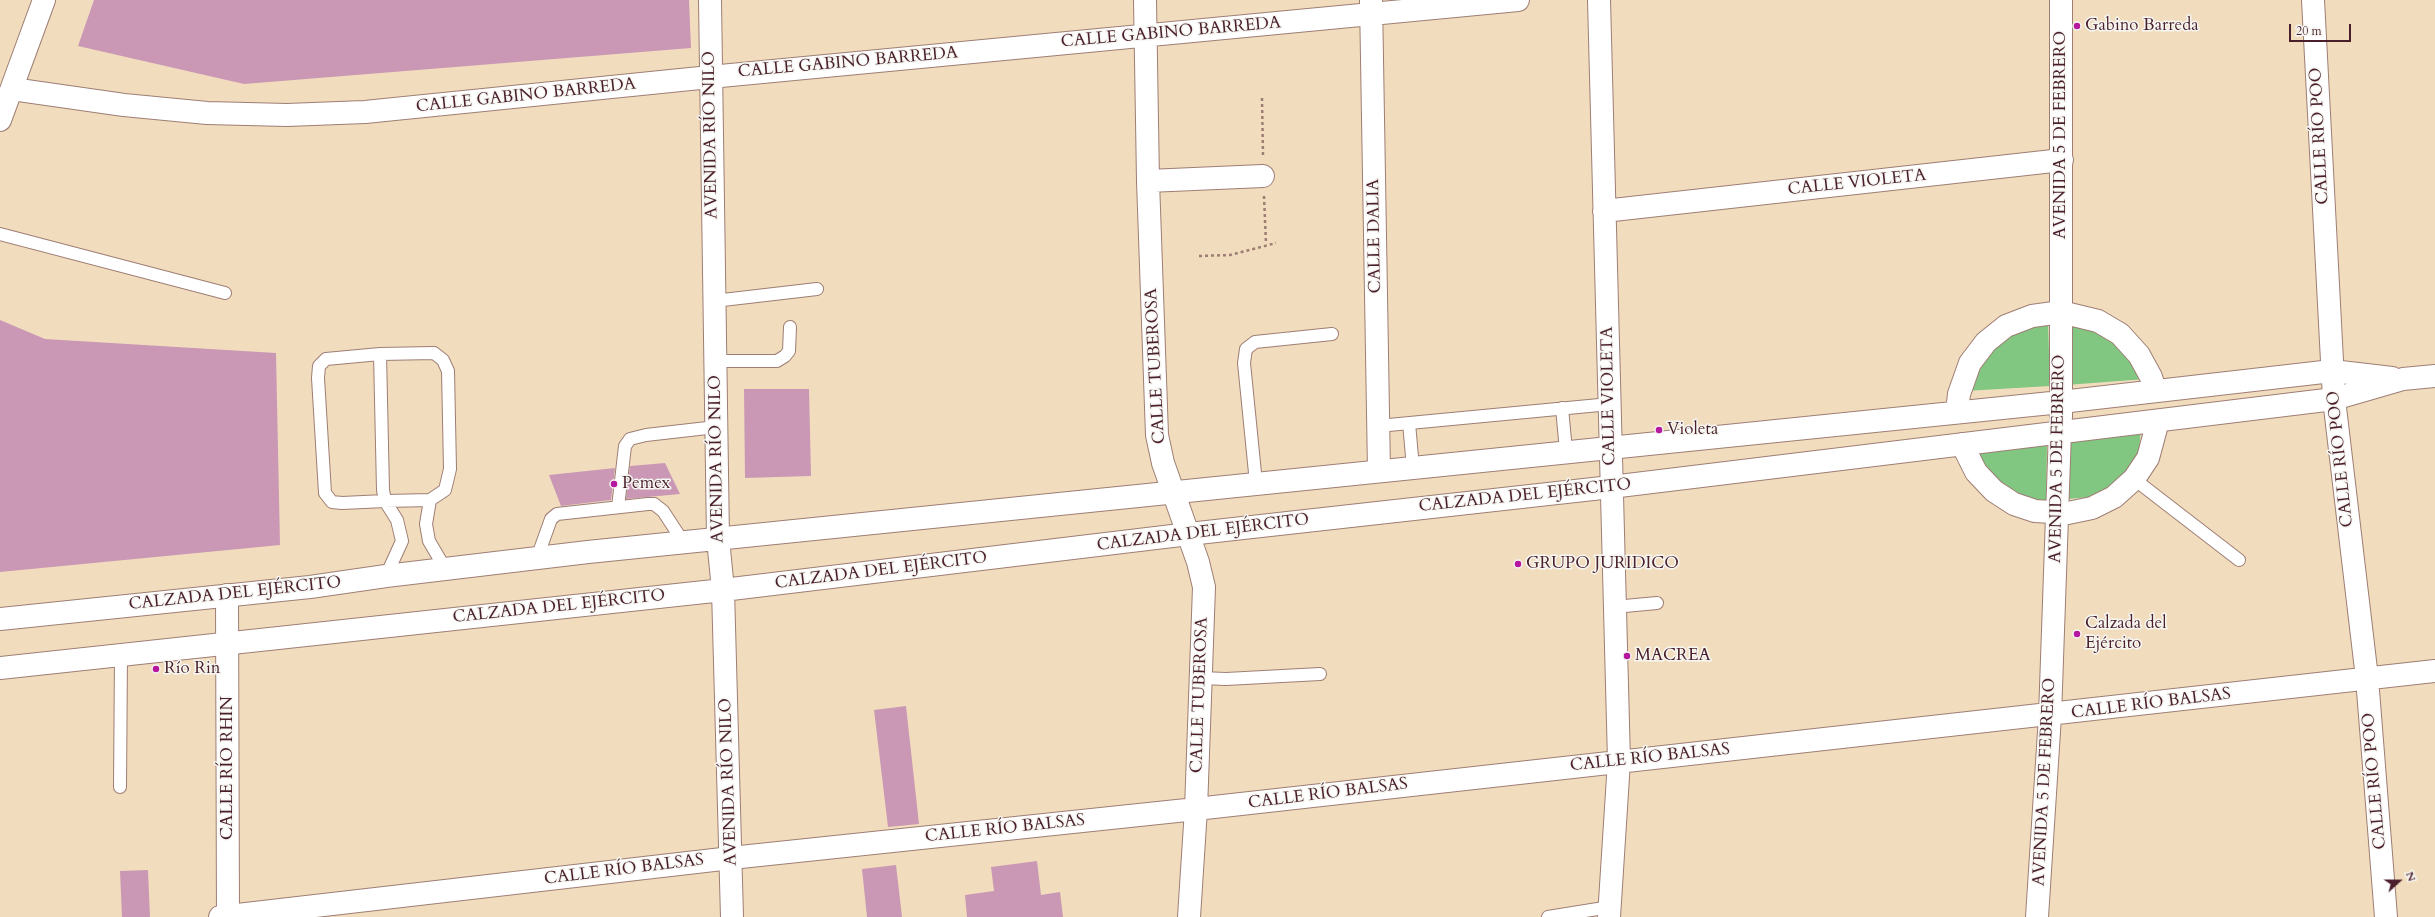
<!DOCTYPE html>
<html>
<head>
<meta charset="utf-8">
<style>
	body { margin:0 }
	#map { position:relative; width:2435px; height:917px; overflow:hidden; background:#f1ddbe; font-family:Cardo,serif }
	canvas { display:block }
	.north { position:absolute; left:2379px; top:861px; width:40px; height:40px; -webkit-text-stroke:3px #f6f6f2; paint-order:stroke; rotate:69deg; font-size:11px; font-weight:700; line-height:16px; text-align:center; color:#4a1f2b }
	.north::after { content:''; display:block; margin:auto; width:14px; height:18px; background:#4a1f2b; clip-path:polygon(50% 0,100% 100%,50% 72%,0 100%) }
	.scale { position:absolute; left:2289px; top:24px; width:62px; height:18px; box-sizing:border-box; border:2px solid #4a1f2b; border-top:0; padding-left:5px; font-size:12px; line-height:14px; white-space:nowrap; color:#4a1f2b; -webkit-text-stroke:3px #f6f6f2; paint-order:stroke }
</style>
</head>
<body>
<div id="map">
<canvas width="2435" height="917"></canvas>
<div class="north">N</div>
<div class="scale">20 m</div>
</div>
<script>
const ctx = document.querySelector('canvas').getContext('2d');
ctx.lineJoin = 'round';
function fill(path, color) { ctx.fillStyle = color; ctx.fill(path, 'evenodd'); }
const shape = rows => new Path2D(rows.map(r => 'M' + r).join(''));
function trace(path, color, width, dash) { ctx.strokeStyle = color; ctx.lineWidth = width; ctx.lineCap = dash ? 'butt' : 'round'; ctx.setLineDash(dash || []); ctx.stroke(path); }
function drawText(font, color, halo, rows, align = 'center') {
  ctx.font = font + ' Cardo,serif'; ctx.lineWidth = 3; ctx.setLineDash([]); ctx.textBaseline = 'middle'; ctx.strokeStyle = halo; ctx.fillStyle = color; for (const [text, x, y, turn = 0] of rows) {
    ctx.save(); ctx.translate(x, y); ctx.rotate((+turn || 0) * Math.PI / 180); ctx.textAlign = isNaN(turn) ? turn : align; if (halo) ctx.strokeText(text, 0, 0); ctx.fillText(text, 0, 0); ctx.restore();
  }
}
fill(shape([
	[2064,320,2105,330,2146,379,2066,385],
	[2048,321,2050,386,1965,391,1989,342],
	[2141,426,2139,453,2134,464,2113,486,2090,497,2068,499,2068,435],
	[2047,440,2046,510,2014,502,1970,453]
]), '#81c782');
fill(shape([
	[94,0,689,0,691,48,244,84,78,46],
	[0,320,45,339,276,353,280,545,0,572],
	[744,389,809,389,811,476,745,478],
	[665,463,680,494,626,499,630,466],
	[615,468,611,500,561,506,549,475],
	[906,706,919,824,888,827,874,710],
	[1037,861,1041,895,1060,892,1063,917,967,917,965,895,994,891,991,867],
	[896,865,902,917,867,917,862,869],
	[148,870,150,917,122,917,120,871]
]), '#ca98b4');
const lane = shape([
	[0,234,225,293],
	[714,301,817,289],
	[380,354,326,359,319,366,318,378,325,493,332,502,342,503,385,501,430,500,445,490,450,469,448,371,443,360,434,353,380,354,383,490,385,501,397,520,402,541,386,576],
	[715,361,777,361,785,356,789,351,790,327],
	[1562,408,1566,451],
	[1409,423,1413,468],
	[1378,426,1610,404],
	[2134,479,2239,560],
	[1256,483,1244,363,1246,349,1255,342,1332,334],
	[430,500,426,524,429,541,446,570],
	[618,507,625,446,630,439,646,435,716,427],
	[537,558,551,519,557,514,648,504,654,504,663,511,684,543],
	[1614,607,1657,603],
	[1200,678,1226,679,1320,674],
	[120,787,121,654],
	[1548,917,1610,907]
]);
const street = shape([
	[710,0,718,539],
	[1145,0,1148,181,1157,435,1163,463,1198,562,1204,587,1196,809,1189,917],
	[1371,0,1379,471],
	[1599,0,1619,761,1609,917],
	[2313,0,2334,399,2367,678,2386,917],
	[12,89,124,105,207,113,287,115,365,112,710,77,1518,0],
	[1148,181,1263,176],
	[1604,211,2062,160],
	[227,595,228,917],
	[220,917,731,858,1196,809,2435,671],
	[2037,917,2050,716,2060,431]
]);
const secondary = shape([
	[1957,412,1959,394,1970,363,1986,342,2006,326,2032,316,2061,312,2098,321,2120,334,2139,355,2151,377,2155,390],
	[2061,417,2061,0],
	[1962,444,1976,472,1994,491,2014,504,2035,511,2068,513,2092,508,2114,497,2134,479,2148,458,2158,421],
	[718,539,723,590,732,917],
	[0,619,310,587,386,576,588,552,2061,402,2332,371,2392,378],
	[0,668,723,590,1189,534,1611,487,2334,399,2403,379,2435,376]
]);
const primary = shape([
	[0,120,44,0]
]);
trace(lane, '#9e7e74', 14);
trace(street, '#9e7e74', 24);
trace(secondary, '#9e7e74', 24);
trace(primary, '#9e7e74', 24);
trace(shape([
	[1262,98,1263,155],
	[1264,196,1266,244],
	[1199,256,1230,255,1276,243]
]), '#9e7e74', 2.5, [3, 3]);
trace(lane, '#fff', 12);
trace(street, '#fff', 22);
trace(secondary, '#fff', 22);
trace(primary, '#fff', 22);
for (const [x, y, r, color] of [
	[2077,26,4,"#b5179e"],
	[1659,430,4,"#b5179e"],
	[614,484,4,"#b5179e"],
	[1518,564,4,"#b5179e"],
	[2077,634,4,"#b5179e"],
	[1627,656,4,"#b5179e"],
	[156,669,4,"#b5179e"]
]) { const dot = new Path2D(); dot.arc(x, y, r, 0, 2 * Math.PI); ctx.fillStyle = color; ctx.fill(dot); trace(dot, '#f6f6f2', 1.5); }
drawText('17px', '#4a1f2b', '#f6f6f2', [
	["Gabino Barreda",2085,26],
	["Violeta",1667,430],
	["Pemex",622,484],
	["GRUPO JURIDICO",1526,564],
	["Calzada del",2085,624],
	["Ejército",2085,644],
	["MACREA",1635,656],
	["Río Rin",164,669]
], 'left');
drawText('17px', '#4a1f2b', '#f6f6f2', [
	["CALLE GABINO BARREDA",1171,33,-5],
	["CALLE GABINO BARREDA",848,63,-5],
	["CALLE GABINO BARREDA",526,96,-6],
	["AVENIDA RÍO NILO",711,135,-91],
	["AVENIDA 5 DE FEBRERO",2061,135,-90],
	["CALLE RÍO POO",2320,136,-93],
	["CALLE VIOLETA",1857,183,-6],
	["CALLE DALIA",1375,236,-91],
	["CALLE TUBEROSA",1156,366,-93],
	["CALLE VIOLETA",1609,396,-91],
	["AVENIDA RÍO NILO",717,459,-91],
	["AVENIDA 5 DE FEBRERO",2058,459,-89],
	["CALLE RÍO POO",2341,459,-96],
	["CALZADA DEL EJÉRCITO",1525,496,-6],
	["CALZADA DEL EJÉRCITO",1203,533,-7],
	["CALZADA DEL EJÉRCITO",881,571,-7],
	["CALZADA DEL EJÉRCITO",235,594,-6],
	["CALZADA DEL EJÉRCITO",559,607,-6],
	["CALLE TUBEROSA",1200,695,-88],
	["CALLE RÍO BALSAS",2151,704,-7],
	["CALLE RÍO BALSAS",1650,758,-6],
	["CALLE RÍO RHIN",228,768,-90],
	["CALLE RÍO POO",2375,781,-95],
	["AVENIDA RÍO NILO",729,782,-92],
	["AVENIDA 5 DE FEBRERO",2045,782,-87],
	["CALLE RÍO BALSAS",1328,794,-7],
	["CALLE RÍO BALSAS",1005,829,-6],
	["CALLE RÍO BALSAS",624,870,-7]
]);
</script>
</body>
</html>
